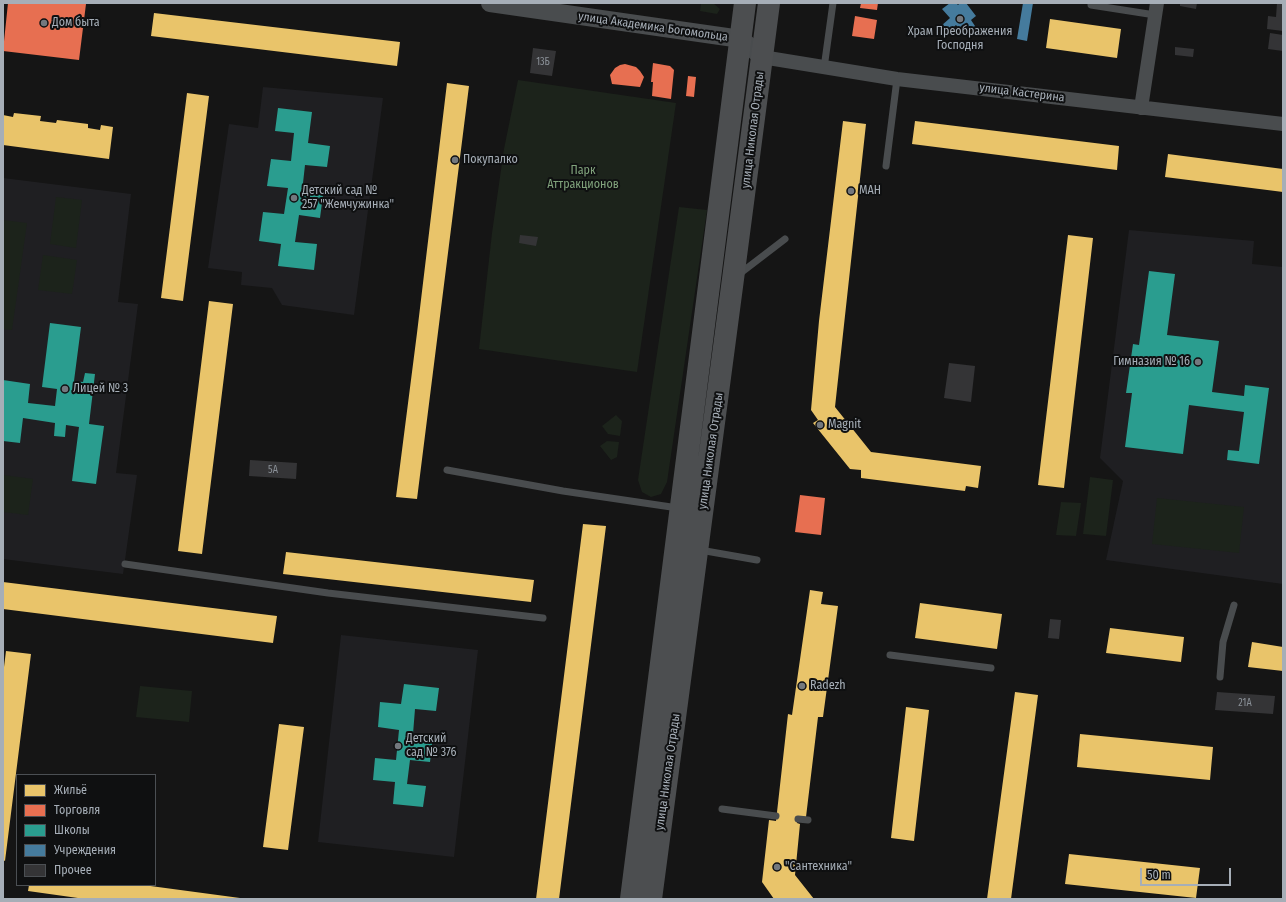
<!DOCTYPE html>
<html>
<head>
<meta charset="utf-8">
<style>
	body { margin:0 }
	#map { position:relative; width:1286px; height:902px; overflow:hidden; background:#151515; font-family:"Fira Sans Condensed",sans-serif }
	canvas { display:block }
	.frame { position:absolute; inset:0; border:4px solid #a6aeb7; pointer-events:none }
	.legend { position:absolute; left:16px; top:774px; width:140px; height:112px; box-sizing:border-box; background:#0f1011; border:1px solid #4b4f53; margin:0; padding:5px 7px; list-style:none; font-size:12px; color:#a6aeb7 }
	.legend li { display:flex; align-items:center; gap:8px; height:20px }
	.legend b { width:20px; border:1px solid #4b4f53 }
	.scale { position:absolute; left:1140px; top:868px; width:91px; height:18px; box-sizing:border-box; border:2px solid #a6aeb7; border-top:0; padding-left:5px; font-size:12px; line-height:14px; white-space:nowrap; color:#a6aeb7; -webkit-text-stroke:3px #0f1011; paint-order:stroke }
</style>
</head>
<body>
<div id="map">
<canvas width="1286" height="902"></canvas>
<div class="frame"></div>
<ul class="legend">
<li><b style="height:11px;background:#e9c46a"></b>Жильё</li>
<li><b style="height:11px;background:#e76f51"></b>Торговля</li>
<li><b style="height:11px;background:#2a9d8f"></b>Школы</li>
<li><b style="height:11px;background:#457b9d"></b>Учреждения</li>
<li><b style="height:11px;background:#343436"></b>Прочее</li>
</ul>
<div class="scale">50 m</div>
</div>
<script>
const ctx = document.querySelector('canvas').getContext('2d');
ctx.lineJoin = 'round';
function fill(path, color) { ctx.fillStyle = color; ctx.fill(path, 'evenodd'); }
const shape = rows => new Path2D(rows.map(r => 'M' + r).join(''));
function trace(path, color, width, dash) { ctx.strokeStyle = color; ctx.lineWidth = width; ctx.lineCap = dash ? 'butt' : 'round'; ctx.setLineDash(dash || []); ctx.stroke(path); }
function drawText(font, color, halo, rows, align = 'center') {
  ctx.font = font + ' "Fira Sans Condensed",sans-serif'; ctx.lineWidth = 4; ctx.setLineDash([]); ctx.textBaseline = 'middle'; ctx.strokeStyle = halo; ctx.fillStyle = color; for (const [text, x, y, turn = 0] of rows) {
    ctx.save(); ctx.translate(x, y); ctx.rotate((+turn || 0) * Math.PI / 180); ctx.textAlign = isNaN(turn) ? turn : align; if (halo) ctx.strokeText(text, 0, 0); ctx.fillText(text, 0, 0); ctx.restore();
  }
}
fill(shape([
	[263,87,383,98,354,315,282,305,272,288,241,285,242,272,208,268,229,124,258,128],
	[3,178,131,194,118,302,138,304,116,473,137,475,123,574,3,559],
	[1129,230,1254,241,1252,264,1283,267,1283,584,1106,560,1123,481,1100,458],
	[341,635,478,650,454,857,318,842]
]), '#1f1f22');
fill(shape([
	[701,3,713,3,720,9,717,14,700,11],
	[518,80,676,103,637,372,479,349,492,233,504,149],
	[56,197,82,200,76,248,50,244],
	[679,207,707,210,667,482,661,494,651,497,642,492,638,480],
	[3,220,27,223,12,330,3,329],
	[43,255,77,260,72,294,38,290],
	[616,415,622,421,620,436,608,434,602,426],
	[607,441,619,442,617,457,611,460,600,446],
	[3,475,33,479,28,515,3,512],
	[1090,477,1113,480,1106,536,1083,534],
	[1157,498,1244,507,1239,553,1152,544],
	[1061,502,1081,503,1076,536,1056,535],
	[140,686,192,691,189,722,136,717]
]), '#1c231b');
fill(shape([
	[154,13,400,42,397,66,151,36],
	[1050,19,1121,29,1117,58,1046,48],
	[447,83,469,86,417,499,396,497,417,333],
	[187,93,209,96,183,301,161,298],
	[14,113,41,116,40,121,56,123,57,120,88,124,88,128,100,130,101,125,113,127,109,159,3,145,3,115,13,117],
	[843,121,866,124,835,407,871,452,981,466,978,488,966,486,965,491,861,478,861,470,850,469,813,423,818,420,811,410,819,321],
	[915,121,1119,146,1117,170,912,144],
	[1168,154,1283,169,1283,192,1165,177],
	[1068,235,1093,238,1064,488,1038,485],
	[209,301,233,304,202,554,178,551],
	[583,524,606,526,559,899,536,899],
	[286,552,534,580,531,602,283,574],
	[3,582,277,616,273,643,3,609],
	[810,590,823,592,821,604,838,606,823,717,818,717,806,817,798,816,797,823,800,824,795,875,814,899,774,899,762,882,769,820,776,821,788,714,792,715],
	[920,603,1002,614,997,649,915,638],
	[1110,628,1184,637,1181,662,1106,653],
	[1252,642,1283,647,1283,671,1248,667],
	[6,651,31,654,5,861,3,860,3,675],
	[1015,692,1038,695,1011,899,987,899],
	[906,707,929,710,914,841,891,838],
	[279,724,304,727,288,850,263,847],
	[1080,734,1213,747,1210,780,1077,767],
	[1069,854,1200,868,1196,898,1065,884],
	[29,885,143,885,240,898,240,899,85,899,28,891]
]), '#e9c46a');
fill(shape([
	[8,3,86,4,79,60,3,51],
	[861,3,878,3,877,10,860,8],
	[855,16,877,20,874,39,852,36],
	[653,63,670,66,674,70,671,99,652,96,653,82,651,82],
	[625,64,636,67,640,71,644,77,640,87,612,84,610,75,615,68,620,65],
	[688,76,696,77,694,97,686,96],
	[800,495,825,498,821,535,795,532]
]), '#e76f51');
fill(shape([
	[278,108,312,112,308,143,330,146,327,167,305,165,302,192,323,195,320,218,299,215,295,242,317,244,314,270,278,266,281,244,259,241,263,212,284,214,288,188,267,186,271,159,291,161,294,133,275,131],
	[1149,271,1175,274,1167,335,1219,341,1212,392,1244,396,1245,385,1269,388,1259,464,1227,460,1228,450,1239,451,1244,412,1189,405,1183,454,1125,447,1132,393,1126,393,1133,344,1139,345],
	[50,323,81,327,74,381,83,382,85,373,95,374,89,424,104,426,96,484,72,481,79,427,66,425,65,437,54,436,55,423,23,418,20,443,3,441,3,380,30,384,28,403,55,406,57,389,42,387],
	[404,684,439,688,436,711,415,709,413,734,433,736,430,762,410,760,407,784,426,786,423,807,393,804,395,782,373,780,375,758,396,760,399,730,378,727,380,702,401,704]
]), '#2a9d8f');
fill(shape([
	[950,3,956,3,958,5,960,3,966,3,976,16,971,20,975,26,964,35,956,25,947,33,941,26,950,18,942,9],
	[1023,3,1033,3,1027,41,1017,39]
]), '#457b9d');
fill(shape([
	[1180,3,1197,3,1196,9,1180,6],
	[1277,3,1283,3,1283,31,1267,29,1268,16,1276,17],
	[1270,33,1283,35,1283,51,1268,49],
	[1175,47,1194,49,1193,57,1175,55],
	[533,48,556,51,552,76,530,73],
	[520,235,538,237,536,246,519,243],
	[949,363,975,366,971,402,944,398],
	[250,460,297,463,296,479,249,476],
	[1050,619,1061,620,1059,639,1048,638],
	[1217,692,1275,696,1273,714,1215,710]
]), '#343436');
trace(shape([
	[1091,3,1091,5,1155,15],
	[824,68,833,3],
	[886,166,897,79],
	[738,275,785,239],
	[447,470,563,491,678,508],
	[700,550,757,560],
	[125,564,328,593,543,618],
	[890,655,991,668],
	[1220,677,1223,642,1234,605],
	[722,809,776,816],
	[798,819,808,820]
]), '#494c4e', 7);
trace(shape([
	[762,57,897,79,1283,124],
	[1141,108,1157,3]
]), '#494c4e', 14);
trace(shape([
	[490,3,741,39,762,57]
]), '#494c4e', 18);
trace(shape([
	[631,899,745,3],
	[651,899,733,279,769,3]
]), '#4c4e50', 22);
for (const [x, y, r, color] of [
	[960,19,4,"#73787e"],
	[44,23,4,"#73787e"],
	[455,160,4,"#73787e"],
	[851,191,4,"#73787e"],
	[294,198,4,"#73787e"],
	[1198,362,4,"#73787e"],
	[65,389,4,"#73787e"],
	[820,425,4,"#73787e"],
	[802,686,4,"#73787e"],
	[398,746,4,"#73787e"],
	[777,867,4,"#73787e"]
]) { const dot = new Path2D(); dot.arc(x, y, r, 0, 2 * Math.PI); ctx.fillStyle = color; ctx.fill(dot); trace(dot, '#0f1011', 1.5); }
drawText('10px', '#8a9097', null, [
	["13Б",543,62],
	["5А",273,470],
	["21А",1245,703]
]);
drawText('12px', '#a6aeb7', '#0f1011', [
	["Дом быта",52,23],
	["Храм Преображения",960,32,"center"],
	["Господня",960,46,"center"],
	["Покупалко",463,160],
	["Детский сад №",302,191],
	["257 \"Жемчужинка\"",302,205],
	["МАН",859,191],
	["Гимназия № 16",1190,362,"right"],
	["Лицей № 3",73,389],
	["Magnit",828,425],
	["Radezh",810,686],
	["Детский",406,739],
	["сад № 376",406,753],
	["\"Сантехника\"",785,867]
], 'left');
drawText('12px', '#a6aeb7', '#0f1011', [
	["улица Академика Богомольца",653,27,8],
	["улица Кастерина",1022,93,7],
	["улица Николая Отрады",753,130,-83],
	["улица Николая Отрады",711,451,-82],
	["улица Николая Отрады",668,772,-82]
]);
drawText('12px', '#81a37c', '#0f1011', [
	["Парк",583,171],
	["Аттракционов",583,185]
]);
</script>
</body>
</html>
